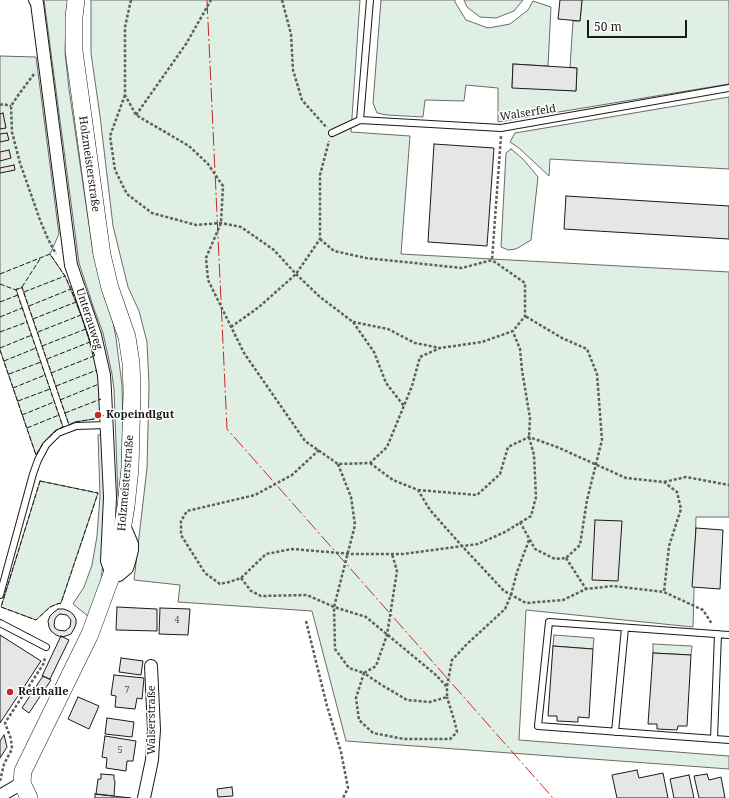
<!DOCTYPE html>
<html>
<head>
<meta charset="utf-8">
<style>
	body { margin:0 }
	#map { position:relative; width:729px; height:798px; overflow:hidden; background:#fff; font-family:"Noto Serif",serif }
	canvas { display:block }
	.scale { position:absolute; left:587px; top:20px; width:100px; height:18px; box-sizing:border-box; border:2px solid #1a1a1a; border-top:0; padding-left:5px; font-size:12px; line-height:14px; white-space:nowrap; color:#1a1a1a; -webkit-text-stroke:3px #fff; paint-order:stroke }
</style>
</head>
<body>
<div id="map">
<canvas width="729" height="798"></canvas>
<div class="scale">50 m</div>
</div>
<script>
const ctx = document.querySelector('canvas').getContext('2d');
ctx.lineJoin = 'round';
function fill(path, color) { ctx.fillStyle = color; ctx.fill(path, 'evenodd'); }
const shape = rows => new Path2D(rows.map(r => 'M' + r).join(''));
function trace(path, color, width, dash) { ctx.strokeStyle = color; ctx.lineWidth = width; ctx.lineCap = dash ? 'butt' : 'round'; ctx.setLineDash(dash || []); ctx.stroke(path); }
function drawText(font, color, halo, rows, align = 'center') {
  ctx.font = font + ' "Noto Serif",serif'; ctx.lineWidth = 3; ctx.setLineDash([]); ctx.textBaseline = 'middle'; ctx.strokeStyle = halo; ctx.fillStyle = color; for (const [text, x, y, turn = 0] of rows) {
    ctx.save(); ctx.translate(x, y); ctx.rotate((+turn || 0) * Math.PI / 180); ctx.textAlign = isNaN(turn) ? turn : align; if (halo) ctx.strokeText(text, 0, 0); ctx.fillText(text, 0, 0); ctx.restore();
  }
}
const green = shape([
	[44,0,68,0,66,17,65,52,69,89,93,252,103,291,112,317,116,338,122,385,123,431,122,467,119,497,118,497,114,390,112,374,103,333,94,309,79,263,44,0],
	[91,0,360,0,351,132,410,136,401,254,729,272,729,517,696,517,693,627,526,610,519,740,729,756,729,769,346,741,312,611,178,602,180,585,134,580,147,468,149,385,147,342,139,311,128,287,113,226,100,116,91,53,91,0],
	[381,0,455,0,455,2,466,20,488,28,510,24,528,10,533,1,551,7,548,66,513,64,512,87,576,91,577,68,570,67,573,21,580,21,582,0,729,0,729,84,498,122,498,88,466,85,464,101,425,100,423,117,387,115,377,113,373,103,381,0],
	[464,0,523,0,514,11,496,18,480,17,467,7,464,0],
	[0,56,36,57,59,234,50,254,65,276,81,315,95,359,99,384,103,416,94,419,75,422,69,425,22,288,16,289,63,427,57,430,44,442,36,455,0,350,0,56],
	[729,97,729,169,550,159,549,176,519,148,510,142,515,133,729,97],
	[511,149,523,159,538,177,531,240,516,249,508,250,501,247,506,153,511,149],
	[104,434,106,497,103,562,101,581,89,617,73,604,84,587,92,565,97,536,100,496,98,435,104,434],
	[40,481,98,493,61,603,57,604,50,607,36,620,1,607,40,481],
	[554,635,594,638,593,649,553,646,554,635],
	[653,644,692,646,691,655,653,653,653,644]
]);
fill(green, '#e0efe3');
trace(green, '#6a6a6a', 1);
const building = shape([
	[560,0,582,0,580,21,558,19,560,0],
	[513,64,577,68,576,91,512,88,513,64],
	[3,113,6,128,0,129,0,114,3,113],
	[7,133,9,140,0,142,0,134,7,133],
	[434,144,494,148,487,246,428,242,434,144],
	[9,150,11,158,0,161,0,152,9,150],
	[14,165,15,170,0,173,0,168,14,165],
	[566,196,729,206,729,239,564,229,566,196],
	[595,520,622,521,618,581,592,580,595,520],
	[696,528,723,530,720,589,692,587,696,528],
	[117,607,157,609,157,631,116,630,117,607],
	[160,608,190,609,188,635,159,634,160,608],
	[58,609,64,609,69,611,73,614,76,619,76,624,74,629,71,634,66,636,61,637,56,635,51,631,49,627,48,621,50,616,54,612,58,609],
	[60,614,67,615,71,620,70,627,65,631,58,630,55,628,54,625,55,619,57,616,60,614],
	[0,635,41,661,0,723,0,635],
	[61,636,69,640,50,679,42,676,61,636],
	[553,646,593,649,589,718,578,717,578,722,557,721,557,716,548,716,553,646],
	[653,653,691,655,687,726,678,726,677,730,657,729,657,724,648,724,653,653],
	[121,658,143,661,141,675,119,672,121,658],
	[114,675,144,678,142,699,137,698,135,709,115,707,116,696,111,695,114,675],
	[43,676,51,680,29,713,22,708,43,676],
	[78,697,99,706,89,729,68,719,78,697],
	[107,718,134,722,132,737,105,734,107,718],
	[4,735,7,747,0,758,0,741,4,735],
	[105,736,136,741,133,761,127,761,126,771,106,768,107,758,102,757,105,736],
	[637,770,639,778,663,773,668,798,617,798,612,775,637,770],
	[101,774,114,775,114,780,115,781,114,796,96,794,98,779,101,779,101,774],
	[707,774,709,780,721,777,725,798,699,798,694,776,707,774],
	[689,775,694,798,674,798,670,779,689,775],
	[232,787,233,796,218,797,217,789,232,787],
	[95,794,131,798,95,798,95,794]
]);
fill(building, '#e6e6e6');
trace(building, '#1a1a1a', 1);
const lane = shape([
	[360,120,370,0],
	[332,133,360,120,501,128,729,88],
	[0,595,33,474,38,460,46,445,58,433,76,426,107,425],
	[0,623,46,647],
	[729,635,549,622,538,726,729,740],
	[615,732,625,628],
	[714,739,718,634]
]);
const street = shape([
	[35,0,37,3,71,265,87,312,95,335,104,375,105,391,110,497,107,561,112,574,115,576,119,575,127,568,129,562,132,550,132,544,123,523],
	[0,796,22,783],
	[144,798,152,760,153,743,154,730,151,666]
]);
const secondary = shape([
	[29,798,22,783,23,771,90,634,112,574,120,543,126,506,130,468,132,392,131,363,127,337,110,288,102,255,74,51,74,17,76,0]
]);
trace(lane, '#1a1a1a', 8);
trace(street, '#1a1a1a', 14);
trace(secondary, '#1a1a1a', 18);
trace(shape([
	[131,0,125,27,125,95,136,115,189,146,208,164,223,186,221,223,206,258,208,280,244,353,305,441,338,464,370,463,387,447,412,386,420,357,440,348,482,342,513,331,525,316,525,283,492,260],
	[282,0,291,34,293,70,302,100,327,128],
	[34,74,19,94,11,106,12,132,20,163,40,220,48,239,56,254],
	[125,95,110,136,115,170,127,194,152,213,196,225,221,223,241,227,274,250,296,274,320,297,353,322,374,352,386,383,404,406],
	[0,105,3,104,11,106],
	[136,115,186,44,211,0],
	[320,239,334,251,366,258,462,268,492,260,501,136],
	[353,322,388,329,415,343,440,348],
	[231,327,259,307,296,274,320,239,320,175,329,141],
	[319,450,292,475,255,495,187,511,181,521,181,535,205,573,220,584,229,582,241,578,266,554,292,549,352,554,403,554,478,544,505,532,531,516,536,497,534,455,529,437,530,418,522,370,520,349,513,332],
	[370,463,393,480,418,490,430,510,462,546,504,591,526,603,563,600,586,589,613,586,664,592,703,610,712,624],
	[338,464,351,497,355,525,334,607,335,649,349,668,364,673,376,666,387,635,397,571,392,554],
	[664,482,686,477,729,485],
	[418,490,477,495,500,474,508,447,529,437,557,447,626,478,664,482,677,492,681,509,669,546,664,592],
	[520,522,535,549,555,559,566,558,580,545,587,500,602,440,597,374,587,349,562,338,525,316],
	[566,558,586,589],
	[241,578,251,591,261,596,307,595,334,607,366,617,436,675,447,687,447,697,430,702,407,700,380,684,364,673,356,698,359,720,373,733,404,739,450,739,457,732,455,723,447,697],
	[306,621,327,706,341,752,348,788,343,798],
	[447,686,452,660,467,644,505,609,511,595,517,572,529,540],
	[0,781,4,764,12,749,11,739,5,723,44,663,45,656]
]), '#5f5f5f', 2.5, [3, 2]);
trace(lane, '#fff', 6);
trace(street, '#fff', 12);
trace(secondary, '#fff', 17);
trace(shape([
	[0,274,50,254,65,276,71,289,81,315,95,357],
	[0,284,16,290],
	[22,287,40,259],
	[24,292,65,276],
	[0,302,18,295],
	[29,306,71,289],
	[0,317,22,308],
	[33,319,76,302],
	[0,332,27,322],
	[38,332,81,315],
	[42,346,86,329],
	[0,348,32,335],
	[0,350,36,455,44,442,57,430,63,427,16,290,22,287,69,425,75,422,94,419,103,416,103,415],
	[47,359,90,342],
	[4,361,36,348],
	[51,373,94,356],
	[9,374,41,362],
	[56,386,97,370],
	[13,388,45,375],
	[60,400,99,384],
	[18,401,50,389],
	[65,413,101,399],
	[22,415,54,402],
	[27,428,59,415],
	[40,481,98,493,61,603,57,604,50,607,36,620,1,607,40,481]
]), '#1a1a1a', 1, [5, 2]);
trace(shape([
	[207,0,227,429,553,798]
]), '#c62828', 1, [14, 3, 2, 3]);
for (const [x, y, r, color] of [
	[98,415,4,"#c62828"],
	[10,692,4,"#c62828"]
]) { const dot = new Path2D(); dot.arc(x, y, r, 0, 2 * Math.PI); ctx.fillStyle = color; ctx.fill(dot); trace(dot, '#fff', 1.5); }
drawText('9px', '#4d4d4d', null, [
	["4",177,620],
	["7",127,690],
	["5",120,750]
]);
drawText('11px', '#1a1a1a', '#fff', [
	["Walserfeld",528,113,-9],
	["Holzmeisterstraße",89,164,82],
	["Unterauweg",89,319,72],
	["Holzmeisterstraße",126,483,-85],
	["Walserstraße",152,720,-90]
]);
drawText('bold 11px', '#1a1a1a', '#fff', [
	["Kopeindlgut",106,415],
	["Reithalle",18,692]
], 'left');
</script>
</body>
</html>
